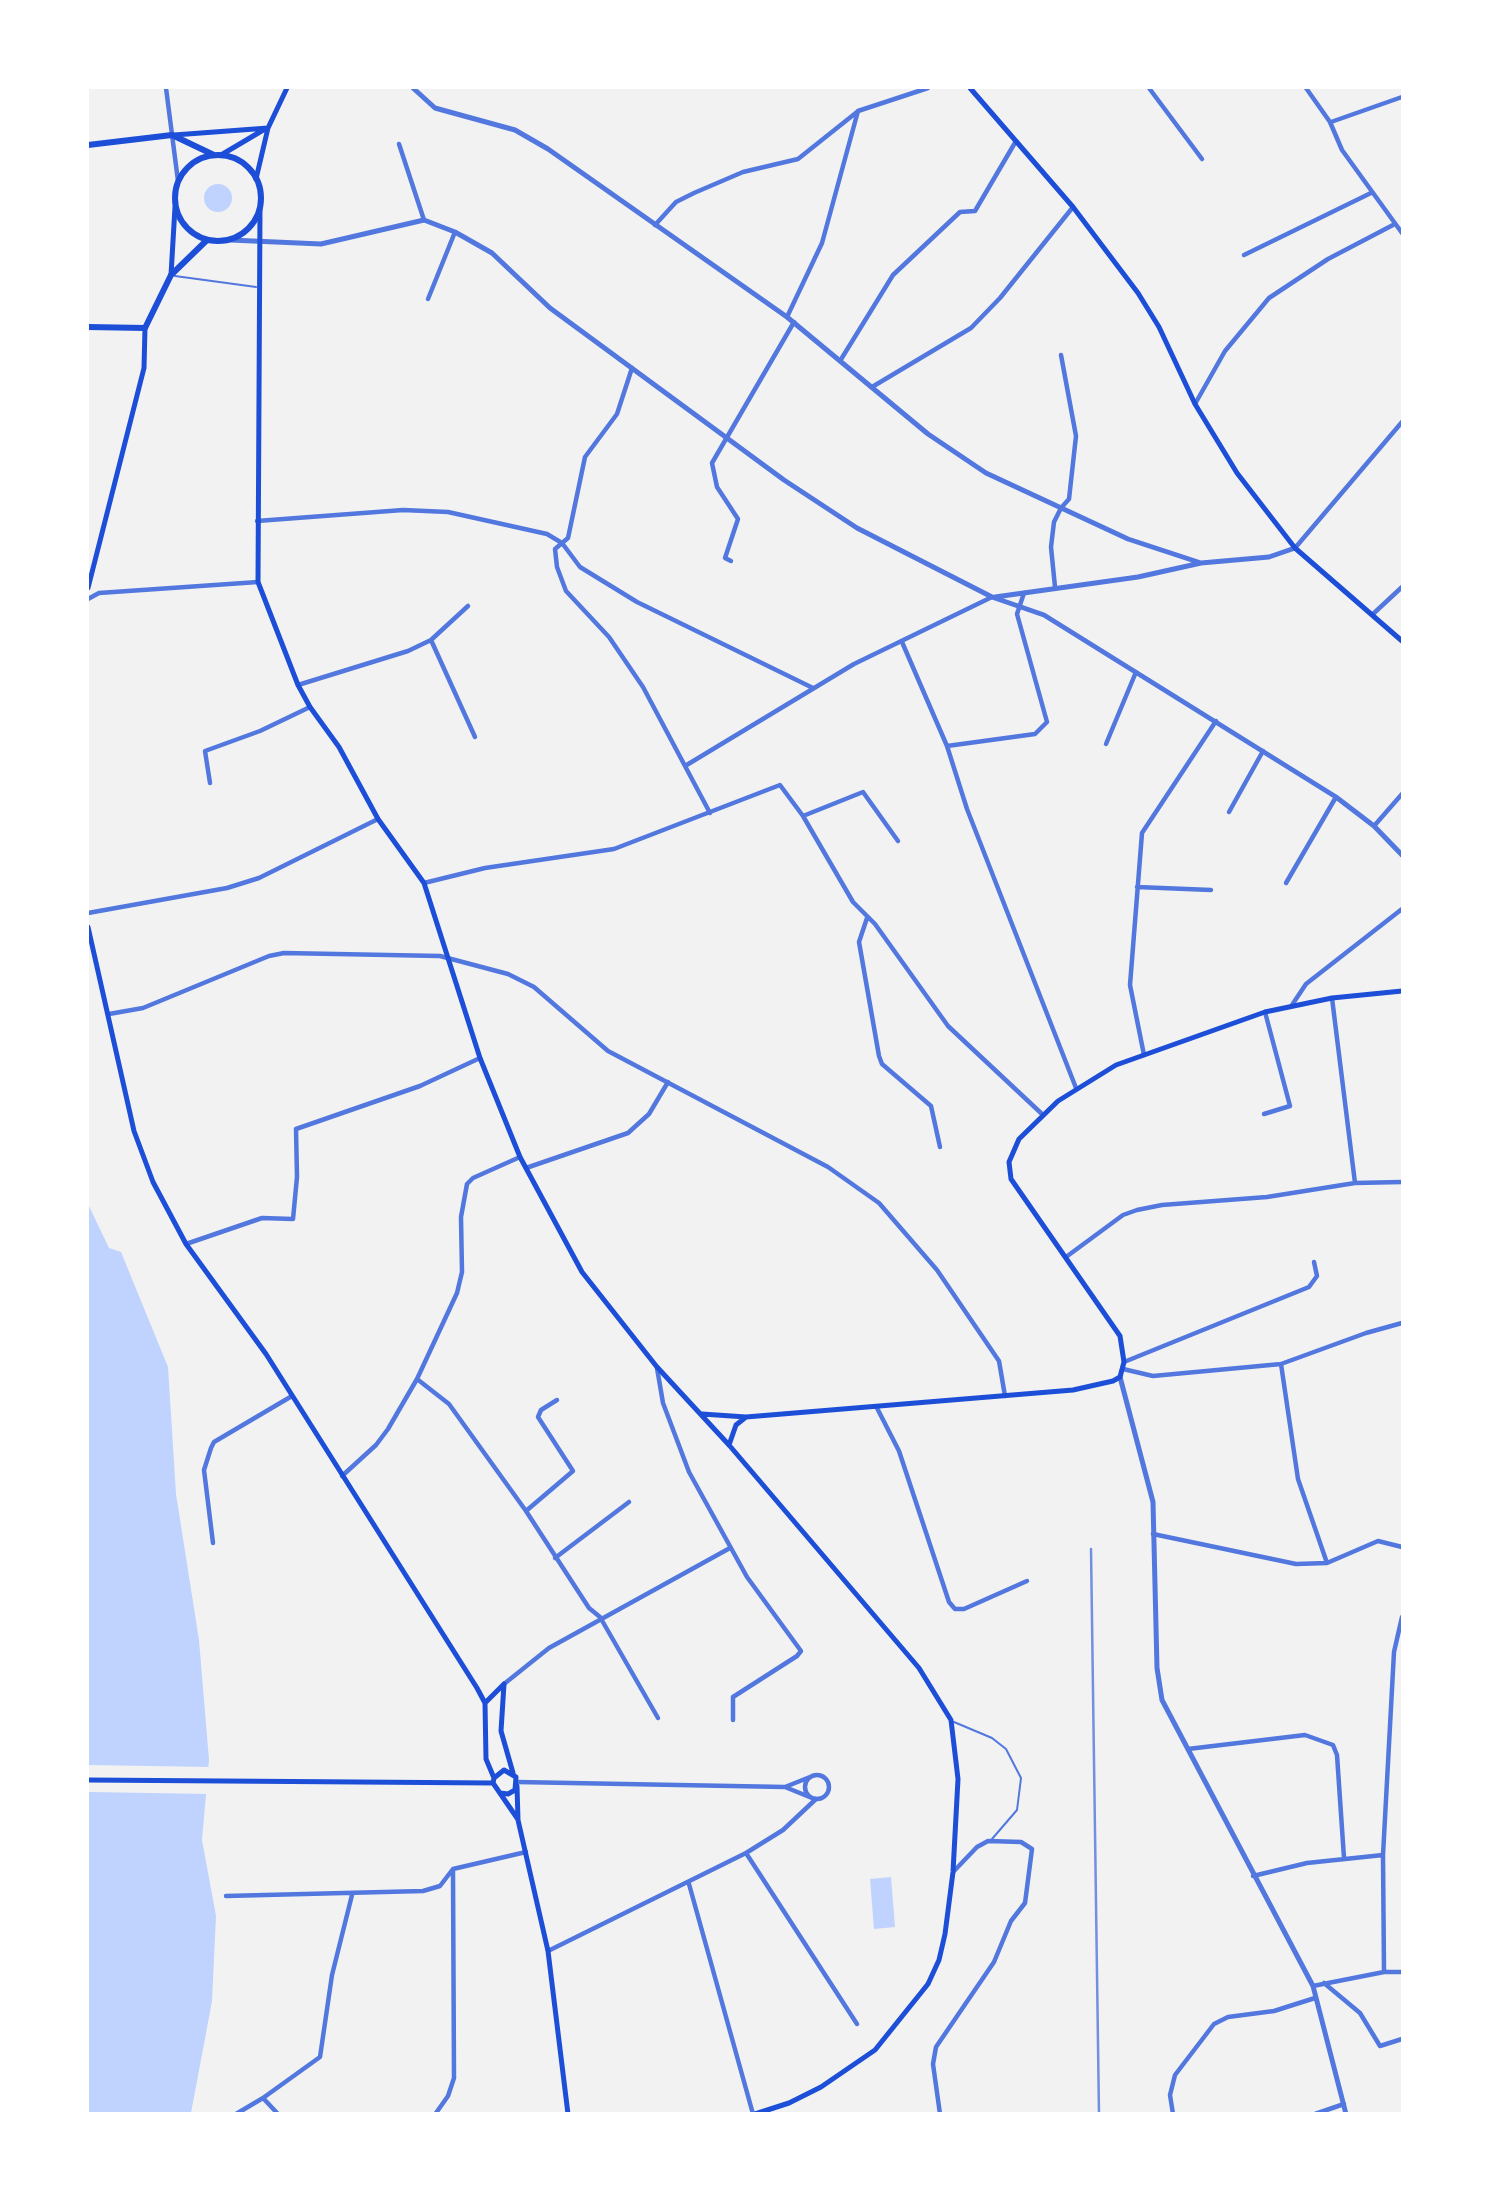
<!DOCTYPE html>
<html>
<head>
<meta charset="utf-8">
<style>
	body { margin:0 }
	#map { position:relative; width:1490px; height:2201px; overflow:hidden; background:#f2f2f2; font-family:Jost,sans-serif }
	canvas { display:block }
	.frame { position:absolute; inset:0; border:89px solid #fff; pointer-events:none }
</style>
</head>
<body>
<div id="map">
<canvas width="1490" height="2201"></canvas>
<div class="frame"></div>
</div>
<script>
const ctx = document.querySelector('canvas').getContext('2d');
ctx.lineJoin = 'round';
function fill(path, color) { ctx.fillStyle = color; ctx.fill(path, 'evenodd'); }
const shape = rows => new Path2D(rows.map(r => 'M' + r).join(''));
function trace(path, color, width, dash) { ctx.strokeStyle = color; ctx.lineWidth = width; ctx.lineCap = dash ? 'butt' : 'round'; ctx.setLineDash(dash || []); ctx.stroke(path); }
fill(shape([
	'204 198a14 14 0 1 1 28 0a14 14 0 1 1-28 0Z',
	[88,1204,109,1248,121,1252,168,1367,176,1494,199,1640,209,1760,202,1840,216,1916,212,2001,191,2113,88,2113],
	[891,1877,895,1927,874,1929,870,1879]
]), '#bfd3fe');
fill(shape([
	[88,1765,212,1767,210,1794,88,1792]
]), '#f2f2f2');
trace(shape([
	[175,276,256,287],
	[954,1722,992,1738,1006,1749,1021,1778,1017,1810,992,1839]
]), '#5277de', 2);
trace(shape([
	[166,88,178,181],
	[1149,88,1202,159],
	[1306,88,1330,122,1342,150,1402,233],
	[1331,122,1402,97],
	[399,144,424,220],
	[655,225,676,202,694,193,743,172,798,159,857,112],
	[1244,255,1371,193],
	[428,299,455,232],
	[787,317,822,243,858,111,928,88],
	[840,361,893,275,960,212,975,211,1016,141],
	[632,368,617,414,585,457,568,538,555,549,557,567,566,591,609,637,643,687,710,813],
	[872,387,971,328,1000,298,1073,207],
	[1195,404,1225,351,1269,298,1328,259,1393,225],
	[257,521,403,510,448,512,547,534,562,543,580,567,637,602,813,688],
	[1295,548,1402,422],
	[731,561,725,558,738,519,717,487,712,463,794,322],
	[1055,587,1051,547,1054,522,1061,508,1069,499,1076,436,1061,355],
	[88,599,99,593,258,582],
	[1373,614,1402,587],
	[431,640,475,737],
	[902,642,947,746,967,809,1076,1088],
	[298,685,408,651,431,640,468,606],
	[1106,744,1136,672],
	[947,746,1035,734,1047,722,1017,614,1024,593],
	[685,766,854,664,992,597],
	[210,783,205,751,260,731,310,707],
	[1229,812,1263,751],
	[803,816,863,792,898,841],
	[1374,826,1402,794],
	[424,883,485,868,614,849,780,785,803,816,853,902,875,924,948,1026,1042,1114],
	[1286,883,1336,797],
	[1137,887,1211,890],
	[88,913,227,888,259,878,378,819],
	[867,918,859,942,879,1056,882,1064,931,1106,940,1147],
	[1332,998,1355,1183],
	[1292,1005,1306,984,1402,909],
	[109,1014,143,1008,269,956,284,953,440,956,508,974,534,987,608,1051,828,1167,879,1203,937,1270,999,1361,1005,1396],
	[1144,1055,1130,985,1142,833,1216,721],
	[1264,1114,1290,1106,1265,1012],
	[526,1168,628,1133,649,1114,668,1082],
	[186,1244,262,1218,293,1219,297,1177,296,1129,420,1086,480,1058],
	[1066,1257,1123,1215,1137,1210,1162,1205,1267,1197,1355,1183,1402,1182],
	[1124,1362,1309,1287,1317,1276,1314,1262],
	[1281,1364,1298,1479,1327,1563,1378,1541,1402,1547],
	[657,1368,663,1403,689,1472,747,1577,801,1651,797,1656,733,1697,733,1720],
	[1123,1369,1153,1376,1281,1364,1366,1333,1402,1323],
	[417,1379,449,1404,526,1511,589,1608,600,1617,658,1718],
	[877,1408,899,1451,949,1602,955,1609,964,1609,1027,1581],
	[342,1476,376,1445,388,1429,417,1379,457,1293,462,1272,461,1217,467,1184,473,1178,520,1157],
	[526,1511,573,1471,538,1417,541,1410,557,1400],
	[1153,1534,1296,1564,1327,1563],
	[213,1543,204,1470,211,1448,214,1442,292,1396],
	[555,1558,629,1502],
	[504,1684,549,1648,730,1548],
	[1188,1749,1305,1735,1333,1745,1337,1755,1344,1858],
	'805 1787a12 12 0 1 1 24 0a12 12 0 1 1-24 0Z',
	[517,1782,785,1787,812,1798],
	[785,1787,810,1777],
	[746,1853,857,2024],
	[1253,1876,1307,1863,1383,1855],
	[689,1884,753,2114],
	[226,1896,423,1891,440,1886,453,1869,526,1852],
	[548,1951,746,1853,783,1830,816,1799],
	[1384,1972,1383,1855,1394,1652,1402,1617],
	[1324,1983,1360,2013,1380,2046,1402,2039],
	[1313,1986,1384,1972,1402,1972],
	[263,2098,278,2114],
	[436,2113,448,2096,454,2078,453,1870],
	[236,2114,263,2098,320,2057,332,1975,352,1895],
	[940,2114,933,2064,936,2047,994,1962,1011,1921,1025,1903,1032,1849,1021,1842,988,1841,977,1847,954,1871],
	[1173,2114,1170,2095,1175,2075,1214,2024,1228,2017,1274,2011,1315,1998],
	[1315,2114,1344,2104]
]), '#5277de', 4.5);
trace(shape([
	[413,88,435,108,515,130,548,149,787,317,928,434,986,473,1128,539,1201,563],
	[230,240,321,244,424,220,455,232,492,253,550,308,784,480,857,528,992,597,1044,615,1336,797,1374,826,1402,855],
	[995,597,1138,577,1201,563,1269,557,1295,548],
	[1120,1377,1153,1502,1157,1668,1162,1700,1313,1986,1346,2114]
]), '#5277de', 5);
trace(shape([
	[970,88,1073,207,1138,293,1159,327,1195,404,1237,473,1295,548,1402,641],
	[174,135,268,128],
	[221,155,265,129],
	[256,179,268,128,287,88],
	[260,209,258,582,298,685,310,707,339,747,378,819,424,883,480,1058,520,1157,582,1272,657,1367,729,1445,919,1668,951,1720,958,1779,953,1872,945,1934,939,1960,928,1984,875,2050,821,2087,789,2103,755,2114],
	[171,275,175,207],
	[88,588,144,368,145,328],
	[88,927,134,1131,153,1182,186,1244,266,1354,477,1688,485,1703,486,1759,494,1778,493,1783],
	[702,1414,746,1417],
	[729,1445,736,1425,746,1417,1073,1390,1113,1381,1120,1377,1124,1362,1120,1336,1011,1179,1009,1162,1019,1139,1058,1101,1116,1065,1265,1012,1332,998,1402,991],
	[504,1684,501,1731,513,1773],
	[485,1703,504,1684],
	[494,1778,504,1770,516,1777,515,1790,508,1794,500,1793],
	[88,1780,493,1783],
	[493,1783,517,1818],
	[517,1786,518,1820,548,1951,568,2114]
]), '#1d4ed8', 5);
trace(shape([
	[88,145,172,135,214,155],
	'175 198a43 43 0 1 1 86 0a43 43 0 1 1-86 0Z',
	[88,327,145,328,171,275,207,240]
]), '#1d4ed8', 6);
trace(shape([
	[1091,1549,1099,2114]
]), '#7290e2', 2.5);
</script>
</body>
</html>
